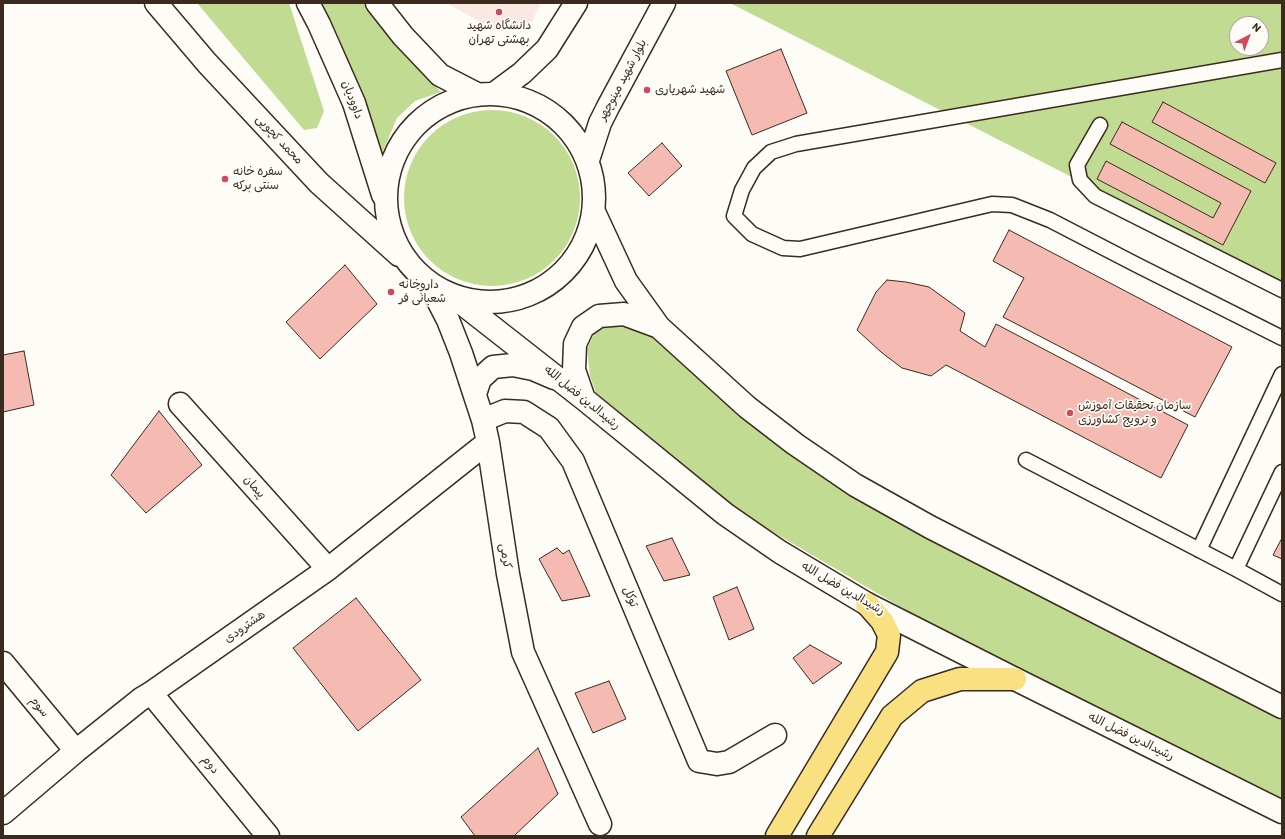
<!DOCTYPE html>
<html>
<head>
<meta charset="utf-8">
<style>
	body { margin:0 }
	#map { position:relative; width:1285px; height:839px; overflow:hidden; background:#fdfcf7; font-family:Itim,sans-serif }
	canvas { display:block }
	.frame { position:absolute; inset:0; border:4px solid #3b2a1e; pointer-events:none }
	.north { position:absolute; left:1229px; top:16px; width:40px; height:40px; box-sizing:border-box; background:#fdfcf7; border:1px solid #afa8a0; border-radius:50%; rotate:42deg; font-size:11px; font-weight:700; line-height:16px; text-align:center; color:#3b2a1e }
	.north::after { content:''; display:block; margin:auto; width:14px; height:18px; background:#d1495b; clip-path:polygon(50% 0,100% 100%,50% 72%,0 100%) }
</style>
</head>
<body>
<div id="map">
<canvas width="1285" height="839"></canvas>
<div class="frame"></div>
<div class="north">N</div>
</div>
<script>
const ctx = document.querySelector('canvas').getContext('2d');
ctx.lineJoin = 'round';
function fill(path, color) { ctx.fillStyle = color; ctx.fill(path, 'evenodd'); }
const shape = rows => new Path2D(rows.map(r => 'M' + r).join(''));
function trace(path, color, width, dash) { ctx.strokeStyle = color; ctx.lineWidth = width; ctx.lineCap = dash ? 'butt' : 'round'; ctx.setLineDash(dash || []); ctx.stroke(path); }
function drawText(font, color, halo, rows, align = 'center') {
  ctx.font = font + ' Itim,"Playpen Sans Arabic",sans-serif'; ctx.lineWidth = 3.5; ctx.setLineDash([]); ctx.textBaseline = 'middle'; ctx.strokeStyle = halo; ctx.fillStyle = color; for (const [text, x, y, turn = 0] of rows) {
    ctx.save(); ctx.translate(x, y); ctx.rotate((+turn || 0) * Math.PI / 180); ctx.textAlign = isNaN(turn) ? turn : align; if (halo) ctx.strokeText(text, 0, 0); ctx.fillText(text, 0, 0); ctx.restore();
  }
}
fill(shape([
	[446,3,541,3,532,21,499,32]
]), '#fbe8e2');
fill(shape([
	[197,3,289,3,324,111,317,128,304,130],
	[321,3,364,3,408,59,441,92,415,101,397,118,381,156,337,33],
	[730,3,1282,3,1282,284],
	[1237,24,1261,24,1261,48,1237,48],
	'404 198a88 88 0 1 1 176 0a88 88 0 1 1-176 0Z',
	[616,322,654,335,729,404,1282,716,1282,803,957,640,744,515,597,396,590,376,587,349,595,332]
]), '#c2db92');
const building = shape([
	[781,49,807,113,752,135,726,71,781,49],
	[1163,102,1276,163,1265,183,1152,122,1163,102],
	[1122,122,1251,191,1223,245,1097,179,1106,161,1213,218,1221,203,1110,144,1122,122],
	[662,143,682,166,649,196,628,173,662,143],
	[1009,230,1232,347,1195,417,1003,317,1024,278,993,261,1009,230],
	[345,265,377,304,320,359,286,322,345,265],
	[887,280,906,282,929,287,965,313,960,331,985,347,996,324,1188,425,1161,478,946,365,931,376,902,368,881,352,857,330,876,292,887,280],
	[24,351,34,405,3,412,3,355,24,351],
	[159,411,202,465,146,513,111,475,159,411],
	[672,538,690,575,664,581,646,546,672,538],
	[1282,538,1282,559,1273,555,1282,538],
	[557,548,563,554,569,550,590,596,562,601,539,559,557,548],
	[737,587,754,629,729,640,713,597,737,587],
	[356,598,421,680,358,731,293,648,356,598],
	[810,645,842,663,813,684,793,658,810,645],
	[609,681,626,719,593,733,575,693,609,681],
	[538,748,558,794,514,836,475,836,461,817,538,748]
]);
fill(building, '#f5bab1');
trace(building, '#3b2a1e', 1);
const lane = shape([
	[1282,60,796,144,771,152,754,168,742,190,734,216,752,234,783,248,800,249,992,204,1012,205,1050,220,1135,264,1282,338],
	[1100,125,1077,165,1080,180,1095,196,1282,290],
	[1026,460,1236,569,1282,594],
	[1199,550,1282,374],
	[1236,569,1282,472]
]);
const street = shape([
	[429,283,448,320,461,353,483,420,488,442,508,574,523,652,600,824],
	[475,394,480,379,493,367,513,365,533,369,554,378],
	[180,404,328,569],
	[483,420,505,411,524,412,549,428,573,461,699,761,717,764,729,762,775,735],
	[3,663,76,751],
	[151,693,268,836],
	[3,813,76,751,141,699,151,693,328,569,488,442]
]);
const secondary = shape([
	[156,3,207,63,319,183,399,255],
	[308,3,319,24,354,103,383,195],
	[377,3,403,36,440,75,477,94],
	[495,93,522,73,547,49,576,3],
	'386 198a104 104 0 1 1 208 0a104 104 0 1 1-208 0Z',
	[588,160,600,123,608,107,664,3],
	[594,212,626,281,659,327,747,407,795,444,855,485,930,527,1282,707],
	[450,294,584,399,725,514,780,552,867,604,1015,679,1282,812],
	[584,399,574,370,575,344,583,327,599,316,624,314,659,327]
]);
const highway = shape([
	[777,836,887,652,889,635,882,621,867,604],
	[818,836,892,716,922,691,960,679,1015,679]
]);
trace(lane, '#3b2a1e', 17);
trace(street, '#3b2a1e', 25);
trace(secondary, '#3b2a1e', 25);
trace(highway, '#3b2a1e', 25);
trace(lane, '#fdfcf7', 14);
trace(street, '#fdfcf7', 22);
trace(secondary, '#fdfcf7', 22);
trace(highway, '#f9e181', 22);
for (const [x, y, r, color] of [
	[499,12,4,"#d1495b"],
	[647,90,4,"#d1495b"],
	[225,179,4,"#d1495b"],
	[391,292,4,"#d1495b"],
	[1070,413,4,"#d1495b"]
]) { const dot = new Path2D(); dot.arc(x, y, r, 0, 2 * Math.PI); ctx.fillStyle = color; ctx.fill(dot); trace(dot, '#fdfcf7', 1.5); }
drawText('12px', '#3b2a1e', '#fdfcf7', [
	["دانشگاه شهید",499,26,"center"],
	["بهشتی تهران",499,40,"center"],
	["شهید شهریاری",655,90],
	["سفره خانه",233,172],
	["سنتی برکه",233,186],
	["داروخانه",399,285],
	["شعبانی فر",399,299],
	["سازمان تحقیقات آموزش",1078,406],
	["و ترویج کشاورزی",1078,420]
], 'left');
drawText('12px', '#3b2a1e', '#fdfcf7', [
	["بلوار شهید مینوچهر",623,80,-62],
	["داوودیان",352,100,69],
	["محمد کچویی",279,140,47],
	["رشیدالدین فضل الله",582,398,39],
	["پیمان",254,487,48],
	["کرمی",505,556,81],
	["رشیدالدین فضل الله",843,589,30],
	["توکل",630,597,67],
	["هشترودی",245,627,-35],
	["سوم",39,707,50],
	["رشیدالدین فضل الله",1131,737,26],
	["دوم",210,765,51]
]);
</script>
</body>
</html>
